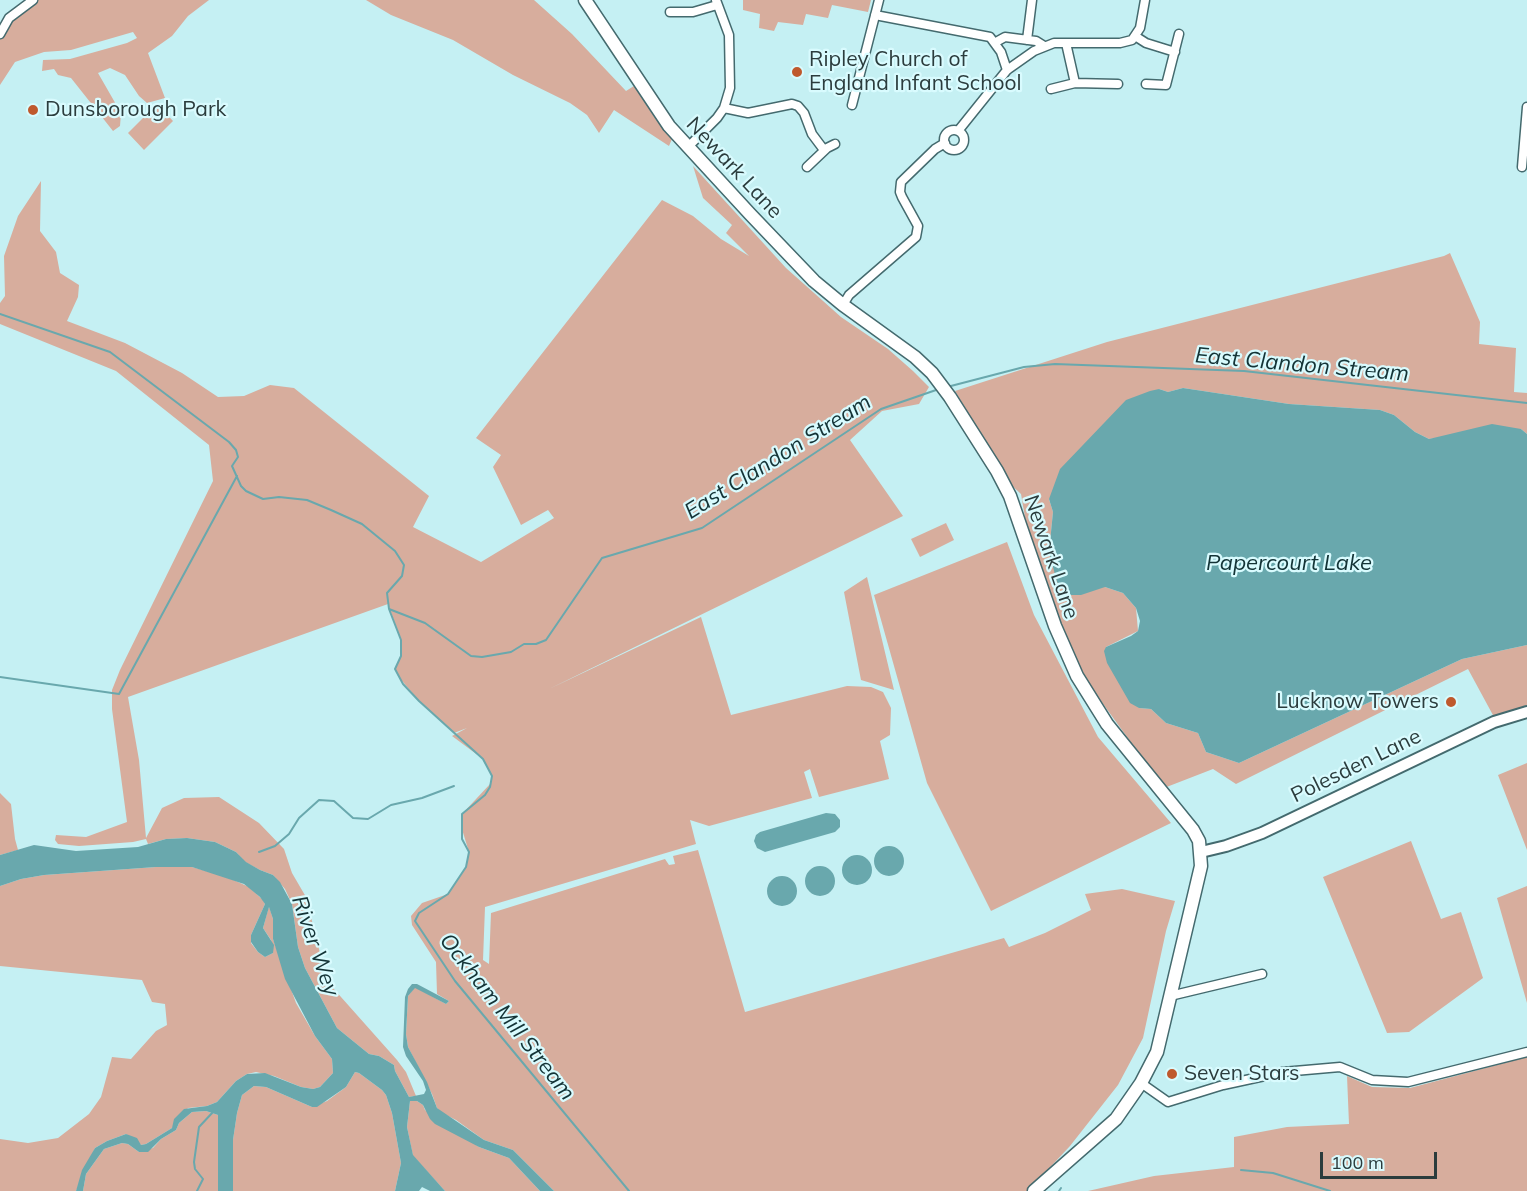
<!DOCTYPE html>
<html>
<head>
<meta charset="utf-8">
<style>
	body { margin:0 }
	#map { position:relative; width:1527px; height:1191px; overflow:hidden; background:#c5f0f3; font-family:Mulish,sans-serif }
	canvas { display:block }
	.scale { position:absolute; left:1320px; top:1152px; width:117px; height:27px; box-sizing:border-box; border:3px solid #2b3c3d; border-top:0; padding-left:8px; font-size:18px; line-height:21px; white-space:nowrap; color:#2b3c3d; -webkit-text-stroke:4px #d9fbfe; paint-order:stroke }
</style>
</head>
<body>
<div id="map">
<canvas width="1527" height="1191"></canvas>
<div class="scale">100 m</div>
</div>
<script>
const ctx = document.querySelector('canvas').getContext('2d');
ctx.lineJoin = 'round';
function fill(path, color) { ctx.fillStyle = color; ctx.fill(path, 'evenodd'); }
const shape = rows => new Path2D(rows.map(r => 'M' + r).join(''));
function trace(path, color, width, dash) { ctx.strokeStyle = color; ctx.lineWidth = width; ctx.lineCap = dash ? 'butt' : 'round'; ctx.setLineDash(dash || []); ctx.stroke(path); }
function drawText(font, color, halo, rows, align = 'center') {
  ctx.font = font + ' Mulish,sans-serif'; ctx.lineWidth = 4.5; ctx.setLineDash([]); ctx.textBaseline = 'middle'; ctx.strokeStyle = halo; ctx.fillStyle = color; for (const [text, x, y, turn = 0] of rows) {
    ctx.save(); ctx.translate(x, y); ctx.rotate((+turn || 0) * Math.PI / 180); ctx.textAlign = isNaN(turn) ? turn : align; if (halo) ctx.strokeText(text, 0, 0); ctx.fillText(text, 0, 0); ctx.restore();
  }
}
fill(shape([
	[35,0,209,0,188,16,172,36,148,53,165,98,147,103,139,96,125,75,110,68,98,73,121,113,120,126,113,131,71,78,58,75,54,69,42,71,43,60,70,59,127,43,137,38,133,32,71,50,44,52,15,62,0,85,0,40,4,28],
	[366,0,534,0,572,34,626,91,634,86,657,121,672,139,669,146,614,110,599,133,587,115,570,103,513,75,453,40,391,15],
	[743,0,871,0,868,12,832,5,828,18,806,14,803,25,778,22,774,31,759,28,760,14,743,10],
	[157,104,173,121,144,150,128,133],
	[693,166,786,268,841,317,888,349,913,371,929,387,919,404,882,411,850,440,903,516,549,689,701,617,731,715,847,686,871,687,883,692,891,708,890,735,880,741,889,779,819,797,810,769,804,772,812,798,709,826,690,820,696,844,485,907,483,960,489,964,491,913,665,859,669,865,675,864,673,856,698,850,745,1012,1004,938,1009,947,1045,933,1091,910,1085,894,1122,889,1175,901,1166,931,1143,1038,1118,1085,1070,1146,1028,1191,554,1191,513,1150,484,1140,456,1120,442,1113,437,1108,432,1094,408,1047,406,1034,408,996,415,987,446,1004,449,1001,437,994,436,962,412,925,411,916,422,903,448,894,466,867,469,852,461,826,462,814,491,783,492,776,483,759,452,736,467,728,454,733,419,701,398,676,395,669,401,656,401,640,388,604,128,697,139,760,146,838,162,808,184,798,219,797,259,823,284,849,292,873,306,897,320,953,333,988,397,1060,406,1072,416,1096,409,1097,395,1071,394,1065,379,1056,369,1054,337,1028,305,968,298,947,292,904,285,889,273,875,260,870,245,862,236,852,215,842,187,838,166,839,148,844,146,839,133,842,79,846,58,844,55,840,56,835,86,837,127,822,112,709,112,690,120,670,213,481,209,445,116,371,0,324,0,303,5,296,4,256,18,216,41,181,40,231,56,252,60,273,79,285,78,297,67,321,125,343,182,373,218,397,244,396,270,385,294,388,429,496,413,527,481,562,554,518,548,510,521,525,493,467,501,455,476,438,662,200,693,216,721,239,749,256,726,233,732,225,703,198],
	[1450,253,1480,322,1479,344,1516,348,1514,392,1527,393,1527,434,1521,429,1429,439,1415,432,1394,415,1380,410,1289,404,1183,388,1168,392,1159,389,1049,499,1053,512,1049,552,1105,587,1123,593,1136,608,1138,631,1106,647,1139,708,1151,709,1166,723,1198,733,1206,752,1239,763,1462,659,1527,645,1527,705,1494,717,1468,669,1236,784,1213,769,1164,788,1085,679,1058,620,1027,529,1021,494,1008,482,955,391,1107,342,1444,256],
	[946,523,954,540,920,557,911,539],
	[1007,542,1034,615,1098,737,1171,823,991,911,927,783,874,595],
	[867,577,894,690,861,680,844,592],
	[1527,763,1527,850,1498,775],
	[0,793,11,804,15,839,18,850,0,855],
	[1411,841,1441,919,1461,912,1483,978,1409,1032,1387,1033,1323,877],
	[156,867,192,867,227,877,249,887,263,900,265,904,251,935,251,943,258,952,265,957,273,953,271,940,263,928,269,906,273,919,273,939,296,1003,315,1036,332,1059,333,1073,320,1087,313,1089,301,1087,274,1076,256,1072,247,1074,236,1081,217,1102,207,1106,188,1108,172,1128,146,1144,141,1145,126,1134,107,1141,95,1148,76,1191,0,1191,0,1139,28,1143,58,1138,89,1114,101,1097,112,1057,131,1059,156,1031,167,1025,165,1004,152,1002,142,980,0,966,0,886,21,879,44,875],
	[1527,886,1527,1003,1497,898],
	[1527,1057,1527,1191,1088,1191,1154,1176,1234,1167,1234,1137,1287,1127,1349,1124,1347,1076,1372,1087,1410,1088],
	[355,1072,359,1073,382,1090,386,1095,392,1113,401,1163,395,1191,233,1191,233,1140,237,1113,242,1095,254,1086,266,1087,312,1107,327,1101,346,1087],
	[410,1101,417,1101,423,1105,425,1110,479,1147,509,1158,540,1191,445,1191,413,1156,407,1127],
	[206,1111,218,1115,218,1191,83,1191,86,1174,104,1149,122,1143,128,1144,139,1152,153,1148,161,1139,176,1130,179,1123,192,1112]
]), '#d7ad9d');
fill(shape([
	[1183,388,1289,404,1380,410,1394,415,1415,432,1429,439,1492,424,1521,429,1527,434,1527,645,1462,659,1239,763,1206,752,1198,733,1166,723,1151,709,1139,708,1130,703,1107,663,1104,651,1106,647,1131,636,1138,631,1140,621,1136,608,1123,593,1105,587,1081,595,1070,595,1057,582,1049,552,1053,512,1049,499,1060,469,1126,400,1150,391,1159,389,1168,392],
	[826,813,835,814,840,820,840,827,835,832,765,852,757,848,754,841,756,835,760,832],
	[187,838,215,842,236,852,246,862,260,870,273,875,280,882,292,904,298,947,305,968,337,1028,369,1054,379,1056,394,1065,395,1071,409,1097,424,1094,426,1090,423,1081,406,1056,403,1047,405,997,408,989,412,984,417,984,449,1001,446,1004,415,988,408,996,406,1034,408,1047,427,1082,437,1108,484,1140,513,1150,554,1191,540,1191,509,1158,479,1147,435,1124,430,1119,423,1105,417,1101,410,1101,407,1127,413,1155,445,1191,430,1191,422,1187,419,1191,395,1191,401,1163,392,1113,386,1095,382,1090,359,1073,355,1072,346,1087,317,1107,312,1107,266,1087,254,1086,242,1095,237,1113,233,1140,233,1191,218,1191,218,1115,206,1111,192,1112,179,1123,176,1130,161,1139,148,1152,139,1152,128,1144,122,1143,104,1149,86,1174,83,1191,76,1191,82,1170,95,1148,107,1141,126,1134,137,1138,141,1145,146,1144,172,1128,174,1119,184,1109,207,1106,217,1102,236,1081,247,1074,265,1073,301,1087,313,1089,320,1087,333,1073,332,1059,315,1036,285,979,273,939,273,919,269,907,263,928,274,945,273,953,265,957,258,952,251,942,251,935,265,904,260,897,244,884,192,867,156,867,44,875,21,879,0,886,0,855,34,845,76,851,138,847,166,839],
	'874 861a15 15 0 1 1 30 0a15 15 0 1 1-30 0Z',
	'842 870a15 15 0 1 1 30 0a15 15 0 1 1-30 0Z',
	'805 881a15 15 0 1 1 30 0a15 15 0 1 1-30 0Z',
	'767 891a15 15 0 1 1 30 0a15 15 0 1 1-30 0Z'
]), '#69a8ad');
trace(shape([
	[0,314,110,352,229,442,236,450,238,457,232,466,241,486,246,491,263,499,279,497,307,500,331,510,362,524,395,551,404,565,402,576,387,593,389,609,401,640,401,656,395,669,403,684,419,701,483,759,492,776,490,787,485,795,462,814,462,839,469,852,466,867,448,894,419,913,415,921,455,981,629,1191],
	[947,387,1024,367,1055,364,1244,371,1527,403],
	[389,609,425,623,471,656,482,657,511,652,524,644,536,644,546,640,602,558,702,528,881,409,939,389],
	[0,677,119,694,237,476],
	[259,852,275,846,289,834,299,818,319,800,334,801,353,818,368,819,391,805,422,798,454,786],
	[1241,1170,1273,1173,1330,1191],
	[197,1191,203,1179,195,1169,194,1162,199,1127,213,1112],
	[1059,1191,1061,1188]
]), '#69a8ad', 2);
const minor = shape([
	[670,12,693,12,717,5],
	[875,15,990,37,1001,52,1007,70],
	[0,34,9,18,33,0],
	[1135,36,1146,43,1175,52],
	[1027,40,1032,0],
	[996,42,1005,37,1036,41,1044,46],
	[1066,43,1075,83],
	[1146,84,1166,85,1179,34],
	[1051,89,1075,83,1118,84],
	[852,105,879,0],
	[724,108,748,113,792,104,798,106,804,113,812,134,824,150],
	'944 140a10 10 0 1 1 20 0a10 10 0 1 1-20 0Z',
	[958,131,1007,70,1034,51,1054,43,1120,43,1132,40,1140,28,1145,0],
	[688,147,717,118,724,108,730,88,729,35,716,0],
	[807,167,827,148,835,144],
	[1522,167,1527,107],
	[843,305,849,295,916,237,918,226,902,197,900,192,901,182,935,149,945,143],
	[1170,996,1262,974],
	[1141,1083,1168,1102,1223,1085,1283,1072,1340,1067,1372,1080,1408,1082,1527,1052]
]);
const tertiary = shape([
	[1201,852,1226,846,1262,833,1494,722,1527,712]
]);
const secondary = shape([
	[585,0,669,126,750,214,814,281,843,305,915,357,932,373,950,397,997,471,1010,496,1055,626,1077,676,1107,724,1193,830,1199,841,1201,866,1157,1052,1141,1083,1116,1119,1034,1191]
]);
trace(minor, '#446a6e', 11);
trace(tertiary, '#446a6e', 14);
trace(secondary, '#446a6e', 15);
trace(minor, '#fff', 8);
trace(tertiary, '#fff', 10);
trace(secondary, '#fff', 12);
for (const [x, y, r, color] of [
	[797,72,6,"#bf592d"],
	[33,110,6,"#bf592d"],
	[1451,702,6,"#bf592d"],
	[1172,1074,6,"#bf592d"]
]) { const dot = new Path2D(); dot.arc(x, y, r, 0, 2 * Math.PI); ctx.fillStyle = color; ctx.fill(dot); trace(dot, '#d9fbfe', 2); }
drawText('21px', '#2b3c3d', '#d9fbfe', [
	["Ripley Church of",809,60],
	["England Infant School",809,84],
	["Dunsborough Park",45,110],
	["Lucknow Towers",1439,702,"right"],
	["Seven Stars",1184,1074]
], 'left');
drawText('21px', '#2b3c3d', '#d9fbfe', [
	["Newark Lane",734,168,47],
	["Newark Lane",1051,557,71],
	["Polesden Lane",1356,766,-26]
]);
drawText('italic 22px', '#133336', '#d9fbfe', [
	["East Clandon Stream",1302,365,5],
	["East Clandon Stream",778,457,-32],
	["Papercourt Lake",1289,563],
	["River Wey",315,946,71],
	["Ockham Mill Stream",507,1017,52]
]);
</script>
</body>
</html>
